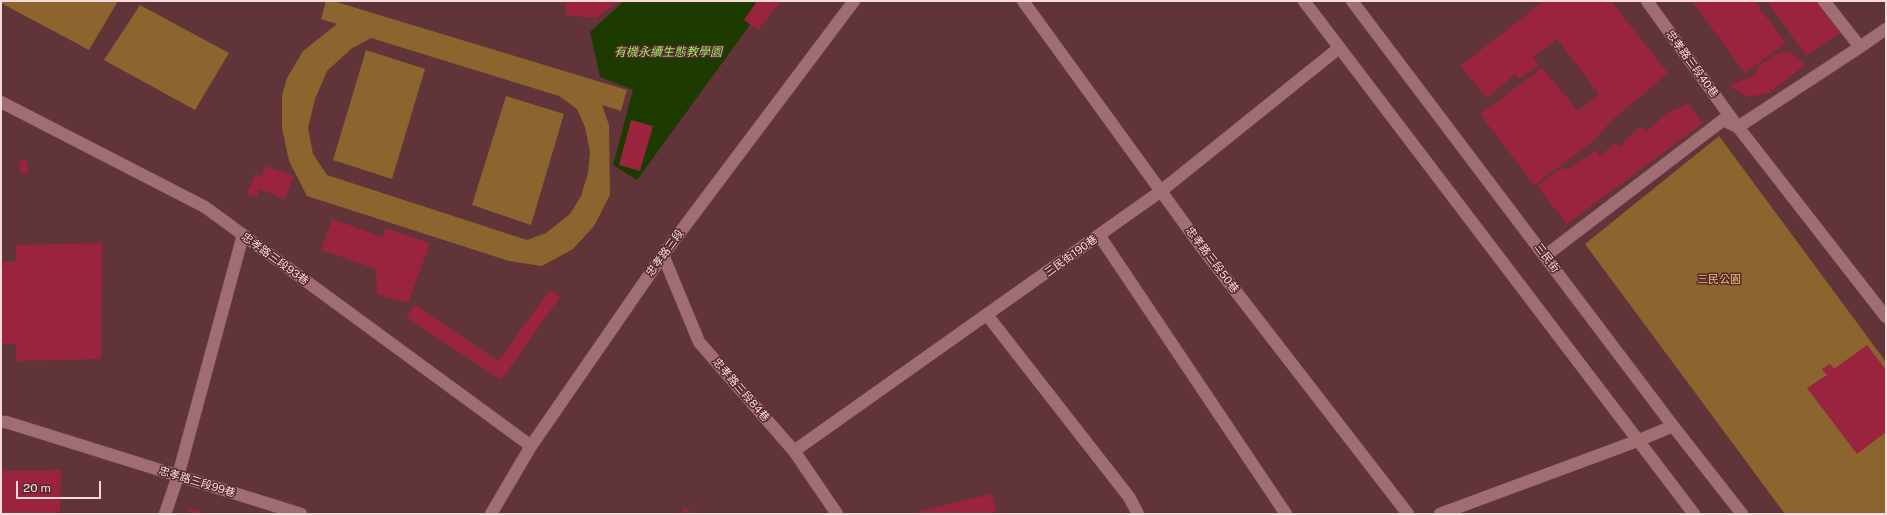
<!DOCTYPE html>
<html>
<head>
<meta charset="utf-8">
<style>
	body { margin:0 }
	#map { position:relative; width:1887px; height:515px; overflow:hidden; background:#613439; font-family:"Public Sans",sans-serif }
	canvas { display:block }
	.frame { position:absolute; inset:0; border:2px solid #f7dbdc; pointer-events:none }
	.scale { position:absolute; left:16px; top:481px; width:85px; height:18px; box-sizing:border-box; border:2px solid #f7dbdc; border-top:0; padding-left:5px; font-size:12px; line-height:14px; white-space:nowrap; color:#f7dbdc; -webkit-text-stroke:3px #55292f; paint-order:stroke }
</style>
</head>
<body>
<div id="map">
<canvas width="1887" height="515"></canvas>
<div class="frame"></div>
<div class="scale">20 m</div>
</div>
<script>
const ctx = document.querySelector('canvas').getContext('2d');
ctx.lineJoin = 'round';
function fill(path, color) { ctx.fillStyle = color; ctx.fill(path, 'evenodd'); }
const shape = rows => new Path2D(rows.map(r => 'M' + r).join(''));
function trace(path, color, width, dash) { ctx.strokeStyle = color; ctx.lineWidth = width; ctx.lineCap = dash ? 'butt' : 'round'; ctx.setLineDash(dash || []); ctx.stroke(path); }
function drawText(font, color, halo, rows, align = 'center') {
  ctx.font = font + ' "Public Sans","Noto Sans TC",sans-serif'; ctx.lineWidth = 3; ctx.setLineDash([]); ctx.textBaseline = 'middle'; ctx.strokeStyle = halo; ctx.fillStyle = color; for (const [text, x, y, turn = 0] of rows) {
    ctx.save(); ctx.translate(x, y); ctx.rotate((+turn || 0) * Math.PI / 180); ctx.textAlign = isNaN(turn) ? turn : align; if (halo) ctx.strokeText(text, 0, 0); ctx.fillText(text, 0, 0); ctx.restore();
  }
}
fill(shape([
	[1,1,118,1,89,50,1,3],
	[326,1,333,1,627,90,621,111,602,105,609,125,610,195,594,226,573,249,542,266,509,261,307,196,289,161,282,128,282,95,287,78,303,51,337,24,321,19],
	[371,38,559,96,577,109,585,127,590,152,588,173,581,196,570,214,546,233,527,240,327,175,313,154,308,128,315,99,327,71,351,49],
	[140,5,229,53,195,110,104,60],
	[366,50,425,69,392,179,333,160],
	[506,96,564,114,531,225,472,205],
	[1719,136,1886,362,1886,514,1785,514,1585,244]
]), '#8b642e');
fill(shape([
	[624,1,756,1,760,11,637,180,613,165,633,90,600,77,590,32]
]), '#1d3b00');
fill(shape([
	[566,1,617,1,597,18,565,15],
	[757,1,781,1,758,30,744,20],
	[1544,1,1611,1,1668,73,1611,121,1594,141,1534,185,1480,114,1542,68,1578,111,1599,94,1557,39,1533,57,1539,65,1519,79,1515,74,1487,98,1460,66],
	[1692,1,1754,1,1786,43,1745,73],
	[1767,1,1817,1,1840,33,1806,56],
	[1789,51,1805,65,1769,93,1746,97,1729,85,1754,76,1759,65,1781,52],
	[1688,104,1703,123,1567,224,1537,186,1563,167,1566,170,1596,150,1600,156,1615,143,1619,147,1641,126,1646,132,1667,113],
	[631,120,653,126,640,171,619,165],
	[26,159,28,173,21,174,19,161],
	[265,166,294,176,285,199,259,189,257,197,247,194,255,174,262,177],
	[332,219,383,237,385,228,430,243,408,303,377,294,376,269,321,250],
	[102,243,101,359,16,361,16,344,2,344,2,262,16,261,16,245],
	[550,290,560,297,501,380,406,317,415,305,498,361],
	[1867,345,1886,370,1886,432,1857,454,1807,388,1827,375,1822,369,1830,364,1834,369],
	[61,470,60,514,1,514,1,471],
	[992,494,997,514,911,514,911,513],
	[684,508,697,514,681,514],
	[190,509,207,514,188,514]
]), '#9a233e');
const service = shape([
	[1023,1,1200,245,1408,514],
	[1647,1,1737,126],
	[1824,1,1860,47],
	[1738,127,1860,47,1886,29],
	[1161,191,1339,48],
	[1099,235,1286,514],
	[1545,256,1723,120,1738,127],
	[987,315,1129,497,1138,514],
	[1,422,6,422,301,514],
	[165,514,178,476,243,235],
	[1440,514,1637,441,1673,426]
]);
const minor = shape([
	[1,102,205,207,531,446],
	[1738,127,1886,317],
	[663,255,699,342,794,451,837,514],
	[794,451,1161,191]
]);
const tertiary = shape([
	[1304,1,1694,514],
	[1352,1,1673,426,1742,514],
	[491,514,531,446,663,255,854,1]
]);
trace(service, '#7a5458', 13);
trace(minor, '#7a5458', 13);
trace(tertiary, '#7a5458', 13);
trace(service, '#a06e72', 12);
trace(minor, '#a06e72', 12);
trace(tertiary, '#a06e72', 12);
drawText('11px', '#f7dbdc', '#55292f', [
	["忠孝路三段40巷",1692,64,54],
	["忠孝路三段",665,253,-54],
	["三民街190巷",1071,256,-36],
	["三民街",1547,258,53],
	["忠孝路三段93巷",275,259,36],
	["忠孝路三段50巷",1212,260,53],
	["忠孝路三段84巷",741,390,49],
	["忠孝路三段99巷",197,482,17]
]);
drawText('11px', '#f4bd74', '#55292f', [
	["三民公園",1719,280]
]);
drawText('italic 12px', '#9fea62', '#55292f', [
	["有機永續生態教學園",668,52]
]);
</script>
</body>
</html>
